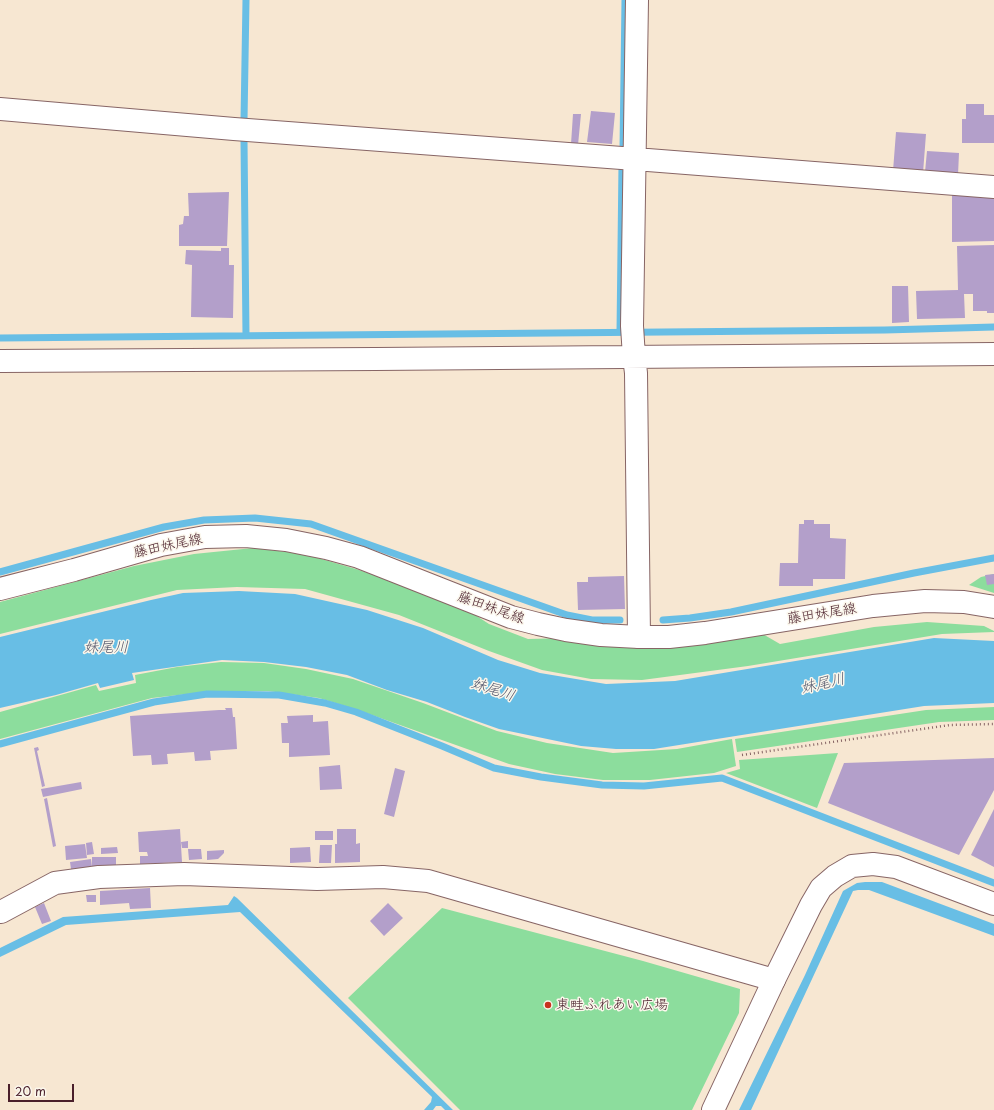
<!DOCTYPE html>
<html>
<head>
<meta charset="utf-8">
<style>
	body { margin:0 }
	#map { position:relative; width:994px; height:1110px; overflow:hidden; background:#f7e7d2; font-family:"Playpen Sans",sans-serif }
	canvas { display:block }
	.scale { position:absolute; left:8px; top:1084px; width:66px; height:18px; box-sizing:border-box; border:2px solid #4a1f2b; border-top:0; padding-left:5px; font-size:12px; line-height:14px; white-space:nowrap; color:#4a1f2b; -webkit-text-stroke:3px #fbf7ec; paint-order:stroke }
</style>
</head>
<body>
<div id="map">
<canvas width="994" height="1110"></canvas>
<div class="scale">20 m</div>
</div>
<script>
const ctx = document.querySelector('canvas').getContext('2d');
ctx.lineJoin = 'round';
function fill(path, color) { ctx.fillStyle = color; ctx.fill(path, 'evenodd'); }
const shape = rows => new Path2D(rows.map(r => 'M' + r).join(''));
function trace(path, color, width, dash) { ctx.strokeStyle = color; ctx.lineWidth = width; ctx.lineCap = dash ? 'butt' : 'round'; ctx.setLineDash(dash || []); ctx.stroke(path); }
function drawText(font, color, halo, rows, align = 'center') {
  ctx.font = font + ' "Playpen Sans","Klee One",sans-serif'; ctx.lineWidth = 3; ctx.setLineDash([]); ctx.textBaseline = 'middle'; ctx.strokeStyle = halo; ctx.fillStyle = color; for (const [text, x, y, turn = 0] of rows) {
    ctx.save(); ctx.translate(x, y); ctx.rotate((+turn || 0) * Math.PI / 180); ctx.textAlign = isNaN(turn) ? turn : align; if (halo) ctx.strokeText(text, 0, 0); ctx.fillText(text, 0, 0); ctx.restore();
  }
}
fill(shape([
	[253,548,304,554,356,569,412,588,469,611,489,624,528,639,761,633,780,644,874,627,927,622,984,626,994,631,994,632,942,634,748,666,642,680,591,679,542,670,489,651,399,615,305,589,237,587,177,590,0,634,0,602,134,566,194,554],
	[994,574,994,593,969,585,981,577],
	[221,662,264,663,306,669,353,679,423,703,497,731,547,743,613,753,677,749,732,739,736,766,714,773,650,780,603,780,555,774,509,764,358,710,319,698,268,691,214,691,152,698,0,739,0,712,96,685,99,691,136,683,135,675,177,667],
	[994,707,994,720,939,722,737,752,735,739,926,710],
	[838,753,817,808,726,773,740,769,739,760],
	[442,908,643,961,740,989,739,1013,692,1110,460,1110,348,998]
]), '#8cdd9d');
fill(shape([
	[239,591,295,594,367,610,423,628,498,660,540,673,606,684,675,681,934,638,994,641,994,703,924,706,654,749,616,749,581,746,499,729,465,717,427,702,387,690,347,675,306,667,264,662,222,660,132,673,134,680,100,688,98,683,56,695,0,708,0,637,151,600,183,593],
	[865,882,882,882,994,924,994,936,869,890,858,890,853,891,751,1110,739,1110,805,975,843,891,857,883],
	[234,896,237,898,453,1110,445,1110,441,1106,436,1106,433,1110,424,1110,431,1102,432,1097,240,912,66,925,0,957,0,948,63,917,228,905]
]), '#68bee5');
trace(shape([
	[244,121,246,0],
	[244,140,246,336],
	[623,149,625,0],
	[620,332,622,164],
	[0,338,885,330,994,327],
	[0,572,164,527,204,520,255,518,311,524,567,615,592,620,620,620],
	[663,620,690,618,731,612,914,573,994,558],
	[0,744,154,702,207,694,279,695,325,703,356,712,442,746,494,768,541,777,602,785,644,786,722,778,994,883]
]), '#68bee5', 7);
fill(shape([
	[966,104,984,104,984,115,994,115,994,143,962,143,962,119,966,119],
	[591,111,615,113,612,144,587,142],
	[573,114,581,114,578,145,571,144],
	[896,132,926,134,923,173,893,171],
	[927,151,959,153,958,175,925,172],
	[229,192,227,246,179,246,179,225,183,224,184,216,189,216,188,193],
	[952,195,994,195,994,241,952,242],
	[994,245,994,313,987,313,987,311,973,311,973,294,964,294,965,318,917,319,916,291,958,290,957,246],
	[221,248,229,248,229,265,234,265,233,318,191,317,192,265,185,264,186,250,221,251],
	[892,286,908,286,909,322,892,323],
	[804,520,814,520,814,524,830,524,830,538,846,539,845,579,813,579,813,586,779,586,780,563,798,563,799,524,804,524],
	[994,574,994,584,987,585,985,575],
	[624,576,625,609,578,610,577,582,588,582,588,577],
	[225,708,232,708,233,717,235,717,237,749,210,751,211,760,195,761,194,752,167,754,168,764,152,765,151,755,133,756,130,716,219,710,226,710],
	[313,715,313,722,328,721,330,755,289,757,289,743,282,743,281,723,288,723,287,716],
	[38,747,39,750,37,751,45,786,42,787,34,748],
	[994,758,994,790,959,855,828,803,844,763],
	[340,765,342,789,320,790,319,767],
	[395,768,405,771,394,817,384,814],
	[81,782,82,789,43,797,41,789],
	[47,798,56,846,53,847,44,799],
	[994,809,994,867,971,855],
	[180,829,182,862,140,864,140,856,148,856,147,852,139,852,138,832],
	[337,829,356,829,356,844,360,843,360,862,335,863,335,844,337,844],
	[315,831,333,831,333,840,315,840],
	[188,841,188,848,182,848,181,842],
	[92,842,94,854,87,855,86,843],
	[85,844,87,858,66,860,65,846],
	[320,845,332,845,331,863,319,863],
	[117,847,118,853,101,854,101,848],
	[310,847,311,862,290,863,290,848],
	[188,849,201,849,202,859,189,860],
	[224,850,224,853,218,859,207,860,207,851],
	[92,857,116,857,116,866,92,868],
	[91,859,92,867,71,869,70,862],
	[150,888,151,908,130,909,129,903,100,905,100,891],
	[86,895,96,895,96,902,87,902],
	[44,903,51,921,42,924,35,907],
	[388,903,403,918,384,936,370,921]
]), '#b39fca');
const minor = shape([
	[637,0,632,326,634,357,636,373,639,637],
	[0,109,234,129,635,159,994,187],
	[0,361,376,359,994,354],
	[1,912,55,883,99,877,184,874,317,879,383,877,428,881,774,980]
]);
const tertiary = shape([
	[713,1110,774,980,811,905,821,888,835,876,852,866,873,864,896,867,994,904]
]);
const secondary = shape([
	[0,589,74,570,161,545,205,537,246,536,286,540,326,548,359,557,511,617,538,624,566,630,601,635,639,637,669,637,705,633,873,606,925,601,964,602,994,607]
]);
trace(minor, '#876565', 24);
trace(tertiary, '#876565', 24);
trace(secondary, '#876565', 24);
trace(shape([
	[742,755,950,725,994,724]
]), '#876565', 2.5, [1, 3]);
trace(minor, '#fff', 22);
trace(tertiary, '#fff', 22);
trace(secondary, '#fff', 22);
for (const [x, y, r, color] of [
	[548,1005,4,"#c8321e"]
]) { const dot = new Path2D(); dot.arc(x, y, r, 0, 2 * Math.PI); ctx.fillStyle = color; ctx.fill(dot); trace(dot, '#fbf7ec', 1.5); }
drawText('14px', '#4a1f2b', '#fbf7ec', [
	["藤田妹尾線",168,546,-12],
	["藤田妹尾線",491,608,20],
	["藤田妹尾線",822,614,-9]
]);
drawText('14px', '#4a1f2b', '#fbf7ec', [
	["東畦ふれあい広場",556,1005]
], 'left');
drawText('italic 15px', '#54576c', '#fbf7ec', [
	["妹尾川",106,648],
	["妹尾川",823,684,-13],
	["妹尾川",493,690,18]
]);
</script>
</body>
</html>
